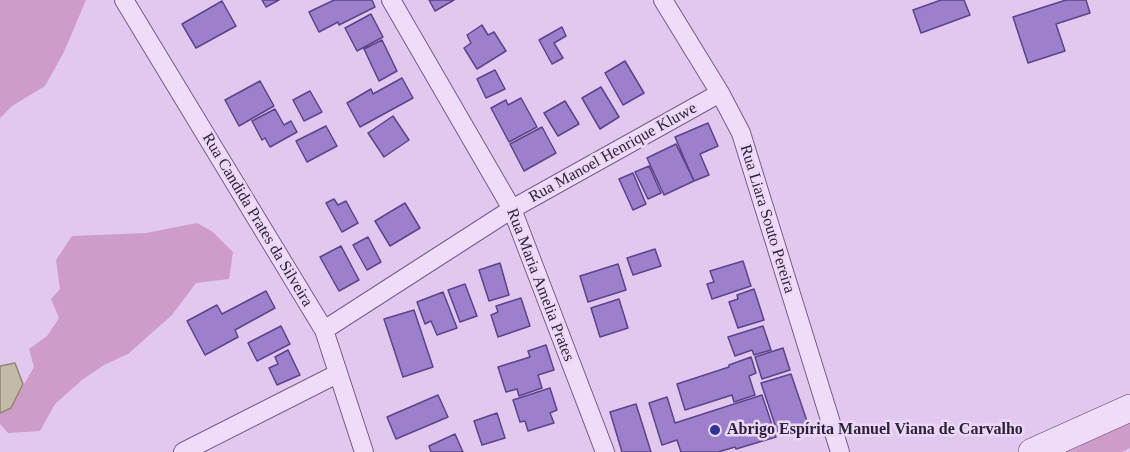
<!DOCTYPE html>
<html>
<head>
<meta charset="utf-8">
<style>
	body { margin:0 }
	canvas { display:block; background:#e2c8ef }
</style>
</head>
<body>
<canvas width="1130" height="452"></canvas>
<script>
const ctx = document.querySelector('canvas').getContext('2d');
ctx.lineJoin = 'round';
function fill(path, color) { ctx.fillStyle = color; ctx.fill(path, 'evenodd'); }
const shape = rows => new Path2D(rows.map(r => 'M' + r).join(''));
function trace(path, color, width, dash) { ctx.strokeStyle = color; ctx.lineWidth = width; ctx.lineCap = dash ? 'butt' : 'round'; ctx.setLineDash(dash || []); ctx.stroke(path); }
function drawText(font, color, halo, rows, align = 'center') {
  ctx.font = font + ' "Times New Roman",serif'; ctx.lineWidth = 5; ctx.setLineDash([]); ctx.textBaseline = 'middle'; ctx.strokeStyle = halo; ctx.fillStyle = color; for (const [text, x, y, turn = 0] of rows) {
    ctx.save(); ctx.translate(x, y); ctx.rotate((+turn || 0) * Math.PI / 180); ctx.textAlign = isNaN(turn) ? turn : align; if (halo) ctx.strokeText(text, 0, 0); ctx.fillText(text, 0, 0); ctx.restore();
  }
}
fill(shape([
	[0,0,86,0,64,52,45,86,12,106,0,118],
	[197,223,213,232,233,252,229,279,196,283,172,315,128,354,104,365,82,380,55,404,40,431,8,433,0,424,0,413,11,407,34,367,29,349,47,336,59,318,51,299,60,289,56,260,72,236,146,233],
	[1130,422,1130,448,1122,452,1067,452]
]), '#cd9cc9');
const water = shape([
	[15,363,23,384,11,408,0,413,0,366,15,363]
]);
fill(water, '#c3bba9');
trace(water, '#918870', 1.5);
const building = shape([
	[262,0,279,0,266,7,262,0],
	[334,0,372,0,375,7,339,25,338,22,319,32,309,12,334,0],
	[429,0,454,0,435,11,429,0],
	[941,0,964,0,970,15,921,33,913,10,941,0],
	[1066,0,1086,0,1090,13,1056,24,1065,51,1028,63,1013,17,1066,0],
	[222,1,236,26,196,48,182,24,222,1],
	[371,14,383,37,357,51,345,28,371,14],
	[482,25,488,35,494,32,506,51,477,69,464,48,471,43,467,35,482,25],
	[562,27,566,36,554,43,563,58,552,64,539,40,562,27],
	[382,40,397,71,379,81,364,49,382,40],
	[625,61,644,93,623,105,605,73,625,61],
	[495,70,505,89,486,98,477,79,495,70],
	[402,78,413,98,360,127,347,103,371,89,373,94,402,78],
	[260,81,274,106,239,126,225,100,260,81],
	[601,87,619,117,600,129,582,98,601,87],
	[310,91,322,112,304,121,293,100,310,91],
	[521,98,537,127,509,142,491,108,506,100,508,105,521,98],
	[565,101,579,124,558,136,544,113,565,101],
	[275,109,284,125,291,121,297,132,270,147,265,138,262,140,252,121,275,109],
	[393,116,409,140,384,157,368,133,393,116],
	[708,123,718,146,700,154,709,175,694,181,675,137,708,123],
	[326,126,337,146,307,162,296,141,326,126],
	[542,127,556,153,524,171,510,144,542,127],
	[676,144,694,181,664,195,647,158,676,144],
	[649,166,661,193,648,199,635,172,649,166],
	[633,173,646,204,633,210,619,179,633,173],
	[334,199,338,205,346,201,358,223,342,232,326,203,334,199],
	[405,203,420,228,390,246,375,221,405,203],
	[368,237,381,262,367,270,353,245,368,237],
	[341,246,359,280,339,291,320,257,341,246],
	[655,249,661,266,633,275,627,258,655,249],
	[743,261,751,286,712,299,707,284,714,282,710,271,743,261],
	[500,263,509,295,489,301,479,270,500,263],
	[618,264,626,290,588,302,580,276,618,264],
	[465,284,477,316,460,322,448,290,465,284],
	[754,289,764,320,738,328,729,302,738,299,737,295,754,289],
	[266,291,275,308,235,330,238,337,205,355,187,321,217,305,222,314,266,291],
	[443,292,457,328,437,335,431,321,425,324,417,302,443,292],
	[521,298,530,326,498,337,491,315,498,312,496,306,521,298],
	[619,299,628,328,600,337,591,308,619,299],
	[414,310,433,367,403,377,384,319,414,310],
	[281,326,290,344,257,361,248,343,281,326],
	[763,326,771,350,754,355,752,350,735,356,728,337,763,326],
	[546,345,554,370,538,375,542,388,519,396,517,389,506,392,498,367,530,357,528,351,546,345],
	[783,348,790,370,762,379,755,357,783,348],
	[288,350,300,375,277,385,269,368,278,364,275,357,288,350],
	[751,357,756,373,749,376,755,395,734,402,732,395,685,410,677,384,729,367,729,365,751,357],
	[791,374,808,424,778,434,761,383,791,374],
	[550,388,557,410,550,413,554,423,528,431,525,421,520,422,513,400,550,388],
	[438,395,448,417,396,439,387,417,438,395],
	[762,395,776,437,736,449,735,447,718,452,681,452,677,440,662,445,649,403,667,397,675,423,762,395],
	[636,404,651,452,622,452,610,412,636,404],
	[497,413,505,438,482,445,474,421,497,413],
	[455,434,463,452,431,452,429,446,455,434]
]);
fill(building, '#9d7fcc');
trace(building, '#5d438a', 1.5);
const street = shape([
	[124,0,324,330,364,452],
	[391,0,512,209,605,452],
	[663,0,720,93,741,133,840,452],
	[324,330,512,209,720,93],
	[183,452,337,374]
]);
const secondary = shape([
	[1032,452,1130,408]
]);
trace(street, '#745d8b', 20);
trace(secondary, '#55406d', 28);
trace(street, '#f0dcf9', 18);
trace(secondary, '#f0dcf9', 27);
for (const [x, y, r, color] of [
	[715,430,6,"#2d319a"]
]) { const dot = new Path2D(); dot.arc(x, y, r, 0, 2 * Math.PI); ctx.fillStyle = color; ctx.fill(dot); trace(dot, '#ecd8f6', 2); }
drawText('16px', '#2d213b', '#ecd8f6', [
	["Rua Manoel Henrique Kluwe",613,153,-29],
	["Rua Liara Souto Pereira",767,219,73],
	["Rua Candida Prates da Silveira",257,220,59],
	["Rua Maria Amelia Prates",540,285,69]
]);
drawText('bold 16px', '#2d213b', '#ecd8f6', [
	["Abrigo Espírita Manuel Viana de Carvalho",727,430]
], 'left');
</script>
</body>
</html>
